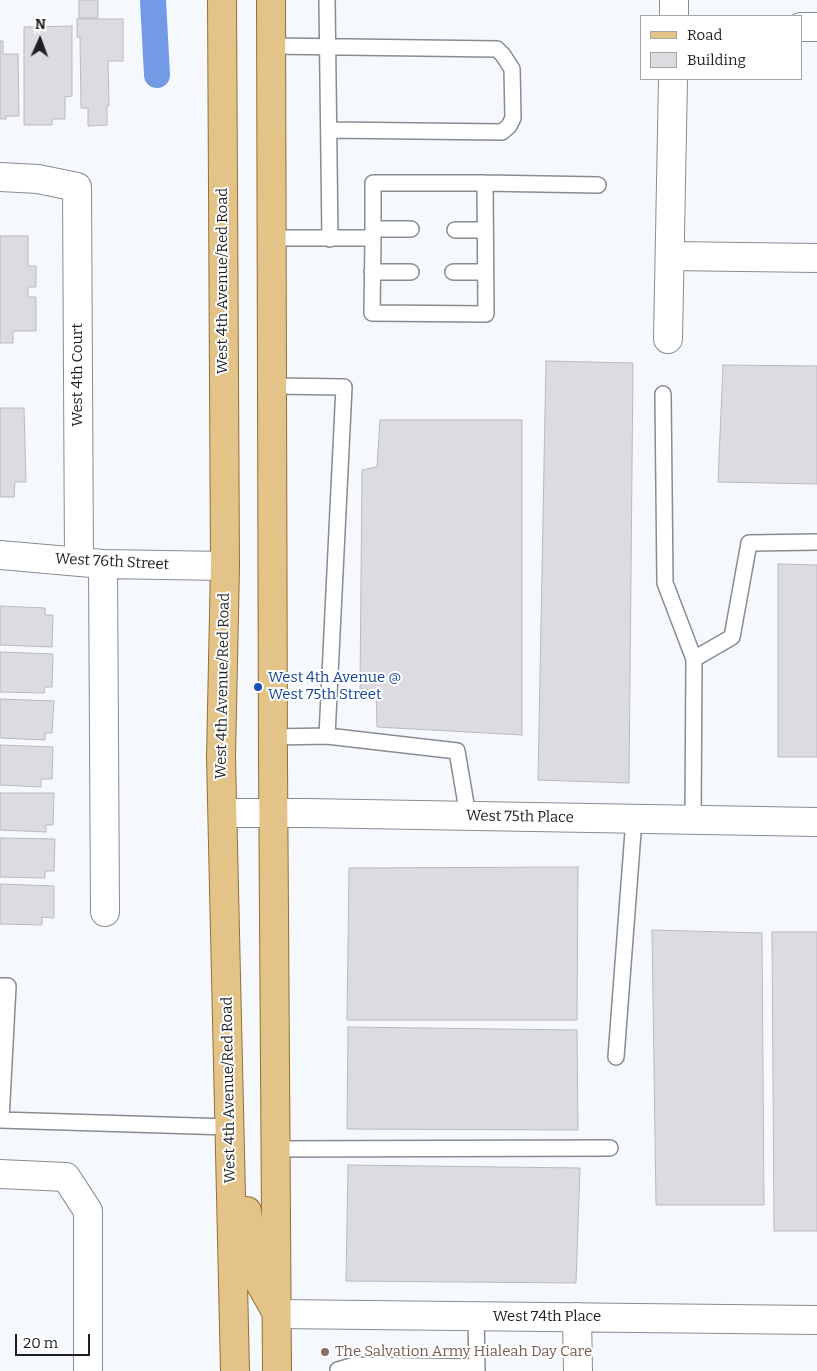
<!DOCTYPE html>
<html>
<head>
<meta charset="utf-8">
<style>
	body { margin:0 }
	#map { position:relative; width:817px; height:1371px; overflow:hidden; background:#f5f9fe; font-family:Bitter,serif }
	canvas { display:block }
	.legend { position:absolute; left:640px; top:15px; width:162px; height:65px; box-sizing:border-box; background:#fff; border:1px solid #a5a5a6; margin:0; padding:6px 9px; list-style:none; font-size:15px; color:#1d1f21 }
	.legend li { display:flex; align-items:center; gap:10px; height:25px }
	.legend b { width:25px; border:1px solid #a5a5a6 }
	.north { position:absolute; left:15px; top:15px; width:50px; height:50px; -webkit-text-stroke:4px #fff; paint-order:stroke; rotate:2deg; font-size:14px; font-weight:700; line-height:20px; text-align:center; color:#1d1f21 }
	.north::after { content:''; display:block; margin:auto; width:18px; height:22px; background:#1d1f21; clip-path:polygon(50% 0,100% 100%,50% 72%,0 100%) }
	.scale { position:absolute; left:15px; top:1334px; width:75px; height:22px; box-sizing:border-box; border:2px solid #1d1f21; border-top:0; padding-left:6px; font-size:15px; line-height:18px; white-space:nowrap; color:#1d1f21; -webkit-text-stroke:4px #fff; paint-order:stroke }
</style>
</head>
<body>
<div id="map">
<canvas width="817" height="1371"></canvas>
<ul class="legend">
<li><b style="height:6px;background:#e4c388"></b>Road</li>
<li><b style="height:14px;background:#dcdbe2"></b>Building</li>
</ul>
<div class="north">N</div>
<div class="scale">20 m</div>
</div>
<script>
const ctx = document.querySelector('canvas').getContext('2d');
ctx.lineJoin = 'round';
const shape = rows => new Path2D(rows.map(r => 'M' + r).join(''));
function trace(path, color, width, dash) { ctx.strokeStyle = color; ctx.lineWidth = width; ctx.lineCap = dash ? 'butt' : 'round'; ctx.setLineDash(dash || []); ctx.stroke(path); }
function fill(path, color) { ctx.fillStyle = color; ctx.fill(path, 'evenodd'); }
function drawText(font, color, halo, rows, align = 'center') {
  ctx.font = font + ' Bitter,serif'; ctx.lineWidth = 4; ctx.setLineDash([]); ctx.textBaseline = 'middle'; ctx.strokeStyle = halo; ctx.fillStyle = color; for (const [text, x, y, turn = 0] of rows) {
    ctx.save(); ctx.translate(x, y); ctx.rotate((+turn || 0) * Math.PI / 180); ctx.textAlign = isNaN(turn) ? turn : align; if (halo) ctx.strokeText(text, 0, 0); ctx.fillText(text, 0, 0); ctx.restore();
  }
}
trace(shape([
	[153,0,157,75]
]), '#729ae5', 26);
const building = shape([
	[79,0,98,0,98,18,79,18,79,0],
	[77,19,123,19,123,61,108,61,109,106,107,106,107,125,88,126,88,108,81,108,80,37,77,37,77,19],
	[72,26,72,96,65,97,65,119,52,119,52,125,24,125,24,27,72,26],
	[0,41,3,41,3,54,18,54,19,116,6,116,6,119,0,119,0,41],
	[0,236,28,236,28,266,36,266,36,287,28,287,28,297,36,297,36,331,13,331,13,343,0,343,0,236],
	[546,361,633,363,629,783,538,780,546,361],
	[723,365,817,366,817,484,718,482,723,365],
	[0,408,24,408,26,482,15,482,14,497,0,497,0,408],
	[380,420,522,420,522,735,377,727,376,691,360,689,362,470,377,467,380,420],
	[778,564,817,565,817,757,778,757,778,564],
	[0,606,45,608,45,615,53,615,52,647,0,645,0,606],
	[0,652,53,654,52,687,45,687,44,693,0,692,0,652],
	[0,699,54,701,52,733,45,733,45,740,0,738,0,699],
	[0,745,53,747,52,779,41,779,41,787,0,785,0,745],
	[0,793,54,793,53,825,46,825,46,832,0,830,0,793],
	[0,838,55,839,54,871,45,871,45,878,0,877,0,838],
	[578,867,577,1020,347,1020,349,868,578,867],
	[0,884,54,886,54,918,42,917,42,925,0,924,0,884],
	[652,930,762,933,764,1205,656,1205,652,930],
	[772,932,817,932,817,1231,774,1231,772,932],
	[348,1027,577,1030,578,1130,347,1129,348,1027],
	[348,1165,580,1168,576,1283,346,1281,348,1165]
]);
fill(building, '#dcdbe2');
trace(building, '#b9b9bf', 1);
const lane = shape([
	[327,0,330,239],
	[271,46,497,49,503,55,512,69,513,118,509,126,502,132,329,130],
	[373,229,411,229],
	[455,230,485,230],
	[272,238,373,238,373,183,485,183,598,185],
	[373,238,372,313,486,314,485,183],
	[372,272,411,272],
	[453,272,485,272],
	[273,386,344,387,327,736],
	[663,394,665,583,694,659],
	[274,737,327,736,457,751,468,816],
	[693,819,694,659,732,637,749,543,817,542],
	[0,986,8,986,1,1120],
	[616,1057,634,819],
	[0,1120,229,1127],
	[276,1149,610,1148],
	[476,1316,477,1371],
	[338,1371,338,1370,355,1365,477,1367]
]);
const street = shape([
	[674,16,674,0],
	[801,27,817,27],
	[0,177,38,179,77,187,79,562],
	[670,256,817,258],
	[668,339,673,79],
	[0,555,103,564,225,566],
	[103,564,105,912],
	[223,813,306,813,817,822],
	[0,1174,66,1177,88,1211,88,1371],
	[277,1314,817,1320],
	[577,1317,578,1371]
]);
const primary = shape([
	[222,0,225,566,221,757,235,1371],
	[271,0,273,762,277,1371],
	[247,1211,254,1265,257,1278,275,1310]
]);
trace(lane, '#888c91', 18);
trace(street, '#888c91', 30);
trace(primary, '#937030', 30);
trace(lane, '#fff', 15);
trace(street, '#fff', 28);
trace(primary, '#e4c388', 28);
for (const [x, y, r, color] of [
	[258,687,5,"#1a4fb4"],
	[325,1352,5,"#8d6e63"]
]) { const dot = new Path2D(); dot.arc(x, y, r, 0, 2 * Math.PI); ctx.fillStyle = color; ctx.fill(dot); trace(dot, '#fff', 2); }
drawText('15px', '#1d1f21', '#fff', [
	["West 4th Avenue/Red Road",223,281,-90],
	["West 4th Court",78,375,-90],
	["West 76th Street",112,562,3],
	["West 4th Avenue/Red Road",223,686,-89],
	["West 75th Place",520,817,1],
	["West 4th Avenue/Red Road",229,1090,-91],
	["West 74th Place",547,1317]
]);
drawText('15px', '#164399', '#fff', [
	["West 4th Avenue @",268,678],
	["West 75th Street",268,695]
], 'left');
drawText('15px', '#785e54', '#fff', [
	["The Salvation Army Hialeah Day Care",335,1352]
], 'left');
</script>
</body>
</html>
